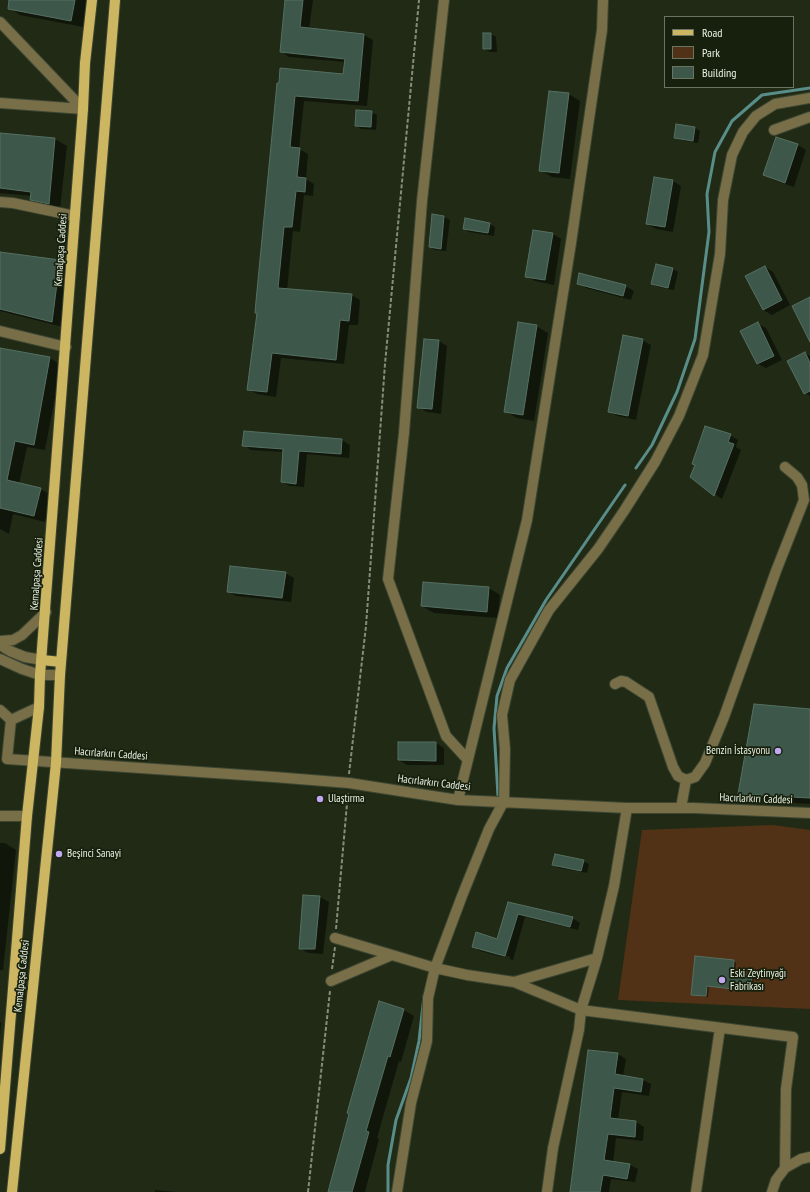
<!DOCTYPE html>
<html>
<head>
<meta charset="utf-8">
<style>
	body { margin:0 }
	#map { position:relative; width:810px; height:1192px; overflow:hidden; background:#202a15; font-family:"PT Sans Narrow",sans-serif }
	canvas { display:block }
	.legend { position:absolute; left:664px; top:16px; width:130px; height:72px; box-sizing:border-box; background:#17200c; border:1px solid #6b7462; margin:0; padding:5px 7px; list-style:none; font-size:12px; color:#eaf1e3 }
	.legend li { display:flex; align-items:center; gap:8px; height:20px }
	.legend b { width:20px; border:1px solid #6b7462 }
</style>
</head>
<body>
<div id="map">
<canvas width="810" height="1192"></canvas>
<ul class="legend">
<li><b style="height:5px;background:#ccb661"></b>Road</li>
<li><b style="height:11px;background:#513216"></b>Park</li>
<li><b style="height:11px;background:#3d574a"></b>Building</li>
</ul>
</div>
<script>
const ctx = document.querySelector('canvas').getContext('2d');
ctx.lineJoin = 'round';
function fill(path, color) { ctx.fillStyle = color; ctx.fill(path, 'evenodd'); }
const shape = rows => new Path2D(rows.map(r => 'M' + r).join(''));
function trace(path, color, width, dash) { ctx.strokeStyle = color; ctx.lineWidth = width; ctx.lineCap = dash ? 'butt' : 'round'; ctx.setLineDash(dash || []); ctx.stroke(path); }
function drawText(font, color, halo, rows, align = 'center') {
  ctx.font = font + ' "PT Sans Narrow",sans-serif'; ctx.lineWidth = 3.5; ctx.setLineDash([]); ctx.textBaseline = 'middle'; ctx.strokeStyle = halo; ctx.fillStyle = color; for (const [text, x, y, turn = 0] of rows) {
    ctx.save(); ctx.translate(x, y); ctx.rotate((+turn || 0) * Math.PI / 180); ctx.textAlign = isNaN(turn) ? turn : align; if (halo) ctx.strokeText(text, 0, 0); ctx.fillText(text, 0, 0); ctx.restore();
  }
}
fill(shape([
	[773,825,810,830,810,1009,618,1000,642,830]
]), '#513216');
fill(shape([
	[10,0,88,0,83,27,20,15,9,8],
	[286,0,313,0,309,29,364,35,373,40,367,106,304,101,299,149,308,154,306,179,314,184,313,196,304,195,300,232,293,231,287,290,352,295,360,300,358,325,349,325,344,364,281,358,276,397,257,394,248,389,258,313,278,84,344,75,345,62,289,57,281,51],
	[491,34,496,37,497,52,490,52,484,49],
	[569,94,580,101,570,179,552,177,540,170],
	[371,112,377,115,376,130,361,129,356,126],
	[695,128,700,131,698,143,681,140,675,137],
	[0,134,55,139,67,146,60,209,43,206,31,199,32,196,0,193],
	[777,138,798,145,806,150,794,187,773,180,765,175],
	[673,181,681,186,673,232,656,229,647,224],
	[433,215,444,217,450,220,446,251,435,250,430,247],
	[490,224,495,227,494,236,469,232,464,228],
	[553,234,561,239,554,285,535,281,526,276],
	[0,253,60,261,71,268,63,327,0,311],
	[765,267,773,272,790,305,772,315,763,310],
	[673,269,678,272,674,290,658,287,652,284],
	[578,283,625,286,634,291,631,300,586,288],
	[758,324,766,328,782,360,766,368,758,364],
	[536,326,548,333,534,421,517,418,505,411],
	[642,340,651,345,636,420,618,416,610,412],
	[439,341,447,346,441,414,427,412,418,407],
	[0,349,50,358,61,365,45,450,27,447,19,484,40,489,52,495,45,522,13,514,9,534,0,529],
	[805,353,810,356,810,396,805,393],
	[245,432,342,440,350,445,349,458,307,454,304,487,290,486,282,482,284,452,251,450,244,445],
	[730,435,738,440,736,447,741,450,722,499,691,477],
	[285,573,294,578,291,602,236,596,228,591],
	[489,588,500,595,498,618,434,613,422,606],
	[810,710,810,804,751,800,739,793],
	[436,743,444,748,444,765,407,765,399,760],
	[0,843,5,843,16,850,3,970,0,970],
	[583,861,589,864,587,873,559,868,553,865],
	[304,896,320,897,329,902,323,954,308,953,300,948],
	[509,903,572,918,580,923,578,930,525,917,513,960,480,951,473,946,498,940],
	[480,948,510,957,510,959,480,950],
	[734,961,736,963,735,974,754,977,753,991,709,986,708,997,692,994],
	[404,1010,414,1016,401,1062,399,1061,377,1138,379,1139,365,1192,329,1192],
	[0,1022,1,1023,0,1035],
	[618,1054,626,1059,623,1076,643,1080,651,1084,649,1096,622,1092,618,1120,636,1122,644,1127,643,1141,616,1138,613,1162,630,1165,638,1169,635,1182,611,1179,609,1192,571,1192],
	[155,1190,177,1192,155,1192]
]), '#0007');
trace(shape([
	[636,468,652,445,677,392,695,339,709,232,707,194,715,152,732,121,762,95,810,88],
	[498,796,494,728,497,696,507,668,546,600,625,485],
	[388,1192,388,1165,396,1120,411,1078,419,1041,424,996]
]), '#598d89', 3);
const building = shape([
	[9,0,75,0,71,21,8,9,9,0],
	[285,0,303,0,300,27,364,34,358,101,295,96,290,147,300,148,297,177,306,178,305,192,296,191,292,227,284,227,278,288,352,294,349,321,340,320,336,360,272,353,267,392,247,390,257,313,255,313,256,301,277,83,279,83,280,68,343,74,345,59,280,52,285,0],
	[483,33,491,33,491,49,483,49,483,33],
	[549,91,569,93,559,173,539,171,549,91],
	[356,110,372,111,371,127,355,126,356,110],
	[676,124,695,127,693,141,674,138,676,124],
	[0,133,55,138,49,204,30,200,31,192,0,188,0,133],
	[776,137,798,144,785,183,763,175,776,137],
	[654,177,673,180,665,227,646,224,654,177],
	[432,214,444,216,441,249,429,247,432,214],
	[465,218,490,223,488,233,463,229,465,218],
	[533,230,553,233,545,280,525,277,533,230],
	[0,252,60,260,52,322,0,309,0,252],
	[656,264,673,268,668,288,651,284,656,264],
	[765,266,782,300,763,310,745,276,765,266],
	[579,273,626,285,623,296,577,284,579,273],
	[810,297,810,342,792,306,810,297],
	[518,322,537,325,523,415,504,412,518,322],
	[758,322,774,356,757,364,740,331,758,322],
	[623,335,643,339,628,416,608,412,623,335],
	[424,339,439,340,432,409,417,408,424,339],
	[0,348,50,357,34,445,15,441,7,480,41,488,34,516,0,508,0,348],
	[805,352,810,363,810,391,804,394,787,361,805,352],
	[705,426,731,434,728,442,734,444,714,496,690,477,695,465,692,464,705,426],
	[244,431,342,439,341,454,299,451,296,484,281,482,283,449,242,446,244,431],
	[230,566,286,572,282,598,227,592,230,566],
	[423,582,489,587,487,612,421,606,423,582],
	[754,704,810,709,810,798,738,794,754,704],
	[398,742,436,742,436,761,398,760,398,742],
	[555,854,584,860,581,871,552,865,555,854],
	[303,895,320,896,315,949,299,949,303,895],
	[508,902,573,917,570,927,518,914,505,956,472,947,476,932,497,939,508,902],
	[695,956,734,960,733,973,752,975,751,991,707,986,706,996,691,995,695,956],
	[379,1001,404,1009,390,1057,388,1056,366,1131,369,1132,352,1192,328,1192,349,1114,347,1113,379,1001],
	[588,1050,618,1053,615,1074,643,1079,641,1092,614,1088,610,1118,636,1121,635,1137,608,1134,604,1160,630,1164,627,1179,603,1175,600,1192,570,1192,588,1050]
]);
fill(building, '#3d574a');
trace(building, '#557062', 1);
const minor = shape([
	[444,0,422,201,404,433,388,579,446,736,468,760],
	[0,22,83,109],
	[0,103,83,109],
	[774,130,810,117],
	[0,202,13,203,75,216],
	[0,331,66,347],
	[0,641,13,640,22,635,46,612],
	[0,645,10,651,25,657,42,660],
	[0,659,22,669,40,675,60,675],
	[615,684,621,681,626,682,649,697,673,767,678,776,686,780,695,777,705,763,724,717,776,571,804,500,802,485,797,477,785,467],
	[0,710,11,720],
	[11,720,7,759,274,777,349,783,458,800,627,808,694,808,810,813],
	[11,720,39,707],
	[458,800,527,520,571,243,602,30,603,0],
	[681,808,686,780],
	[0,816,27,816],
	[392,955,435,968,467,975,514,982,581,1010,793,1037,786,1089,785,1168],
	[331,981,392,955,335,938],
	[514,982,597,958],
	[397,1192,411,1103,427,1041,428,998,435,968,462,896,489,829,504,801,505,749,502,715,510,680,549,610,598,549,624,511,655,462,679,416,703,355,720,254,723,200,732,155,743,132,756,116,775,104,810,98],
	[547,1192,553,1148,579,1030,581,1010,597,958,614,886,627,808],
	[696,1192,720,1028],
	[772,1192,776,1180,785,1168,801,1159,810,1157]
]);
const major = shape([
	[42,660,61,662],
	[0,1149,27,816,39,707,40,675,83,109,85,63,92,0],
	[12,1192,56,763,60,675,115,0]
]);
trace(minor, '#3c4632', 12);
trace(major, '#3c4632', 12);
trace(shape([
	[349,774,366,626,385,364,419,0],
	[336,929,348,792],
	[332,969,335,947],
	[308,1192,330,991]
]), '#858e7c', 2, [4, 2]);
trace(minor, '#786e47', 10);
trace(major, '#ccb661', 10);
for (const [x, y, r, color] of [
	[778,751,4,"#c0a8f3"],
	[320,799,4,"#c0a8f3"],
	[59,854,4,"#c0a8f3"],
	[722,980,4,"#c0a8f3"]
]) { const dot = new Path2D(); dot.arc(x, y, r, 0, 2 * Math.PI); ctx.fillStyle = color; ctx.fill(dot); trace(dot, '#17200c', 1.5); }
drawText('11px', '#eaf1e3', '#17200c', [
	["Kemalpaşa Caddesi",61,250,-86],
	["Kemalpaşa Caddesi",37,574,-86],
	["Hacırlarkırı Caddesi",111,754,4],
	["Hacırlarkırı Caddesi",434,783,7],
	["Hacırlarkırı Caddesi",756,799,2],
	["Kemalpaşa Caddesi",22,976,-84]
]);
drawText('11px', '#eaf1e3', '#17200c', [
	["Benzin İstasyonu",770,751,"right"],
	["Ulaştırma",328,799],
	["Beşinci Sanayi",67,854],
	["Eski Zeytinyağı",730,974],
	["Fabrikası",730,987]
], 'left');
</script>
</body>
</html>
